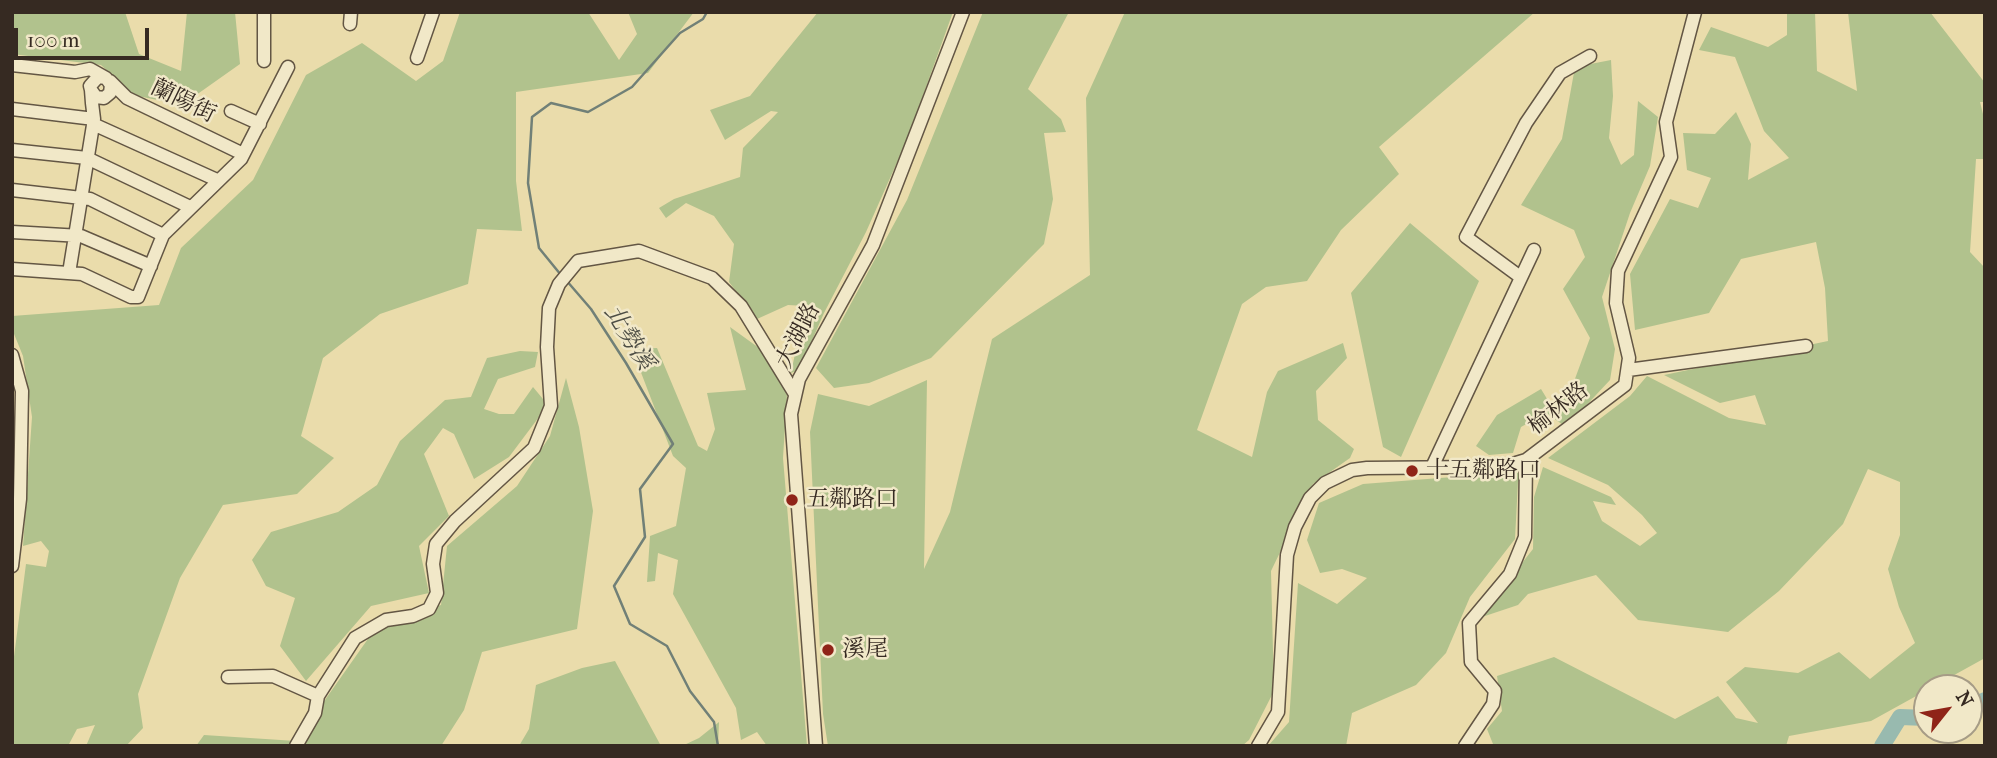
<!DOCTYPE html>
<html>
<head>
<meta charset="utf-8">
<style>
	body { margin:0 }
	#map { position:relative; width:1997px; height:758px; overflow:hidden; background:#eadcab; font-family:"IM FELL French Canon",serif }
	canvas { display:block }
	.frame { position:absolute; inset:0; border:14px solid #362a22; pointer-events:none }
	.north { position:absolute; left:1913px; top:674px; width:70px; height:70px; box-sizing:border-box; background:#f1e8c8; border:2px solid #a69c86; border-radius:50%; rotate:59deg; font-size:19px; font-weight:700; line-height:28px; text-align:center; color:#362a22 }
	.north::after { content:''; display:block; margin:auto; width:24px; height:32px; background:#8f2418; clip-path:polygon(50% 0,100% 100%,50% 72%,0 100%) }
	.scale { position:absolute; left:14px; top:28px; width:135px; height:32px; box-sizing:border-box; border:4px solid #362a22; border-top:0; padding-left:9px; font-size:21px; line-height:24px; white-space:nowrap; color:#362a22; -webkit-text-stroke:5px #f1e8c8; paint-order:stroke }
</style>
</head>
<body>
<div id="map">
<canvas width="1997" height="758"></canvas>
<div class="frame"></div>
<div class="north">N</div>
<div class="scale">100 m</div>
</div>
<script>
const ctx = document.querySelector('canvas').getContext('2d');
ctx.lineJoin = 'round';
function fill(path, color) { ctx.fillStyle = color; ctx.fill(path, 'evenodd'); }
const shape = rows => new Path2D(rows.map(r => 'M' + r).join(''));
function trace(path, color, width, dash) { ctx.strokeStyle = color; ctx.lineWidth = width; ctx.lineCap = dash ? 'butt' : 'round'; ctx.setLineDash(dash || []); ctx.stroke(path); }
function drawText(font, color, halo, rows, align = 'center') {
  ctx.font = font + ' "IM FELL French Canon","Noto Serif TC",serif'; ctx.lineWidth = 5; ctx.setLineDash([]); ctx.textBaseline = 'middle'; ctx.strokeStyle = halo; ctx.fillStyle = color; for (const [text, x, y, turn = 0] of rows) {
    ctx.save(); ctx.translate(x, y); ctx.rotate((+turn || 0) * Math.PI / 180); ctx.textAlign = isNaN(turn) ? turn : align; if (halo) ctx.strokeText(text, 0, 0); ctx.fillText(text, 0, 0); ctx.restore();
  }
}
fill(shape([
	[12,12,125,12,139,54,181,71,187,12,235,12,240,64,182,105,133,95,101,65,12,54],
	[460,12,588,12,619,60,637,34,628,12,694,12,648,73,516,92,516,181,522,231,477,229,468,284,380,314,323,358,301,436,334,458,297,494,223,505,180,578,138,694,143,728,126,746,86,746,95,725,77,729,68,746,12,746,12,672,26,564,46,567,49,551,41,541,23,546,32,417,23,356,12,329,12,316,159,305,181,248,253,180,306,75,362,43,416,81,443,61],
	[818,12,953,12,907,140,866,232,824,313,799,370,791,373,805,306,788,305,757,319,729,282,734,244,714,216,686,203,666,218,659,208,674,199,740,177,743,148,778,112,771,111,725,140,710,110,750,96],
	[983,12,1069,12,1028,89,1061,119,1066,132,1044,133,1053,199,1044,244,931,358,869,383,834,388,816,368,907,200],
	[1125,12,1535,12,1379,147,1399,174,1341,230,1307,281,1266,287,1242,304,1197,430,1252,457,1267,392,1278,371,1343,343,1347,358,1316,391,1318,420,1354,449,1350,458,1313,484,1271,571,1274,691,1249,740,1242,746,828,746,823,714,810,432,818,394,869,406,927,380,924,569,950,512,992,339,1090,275,1086,98],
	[1787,12,1815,12,1817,71,1857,91,1848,12,1930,12,1985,83,1985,102,1980,102,1985,122,1985,159,1976,159,1970,252,1985,268,1985,658,1871,721,1789,736,1786,746,1493,744,1487,729,1502,711,1497,676,1554,657,1675,719,1718,696,1736,718,1758,723,1726,682,1745,667,1798,673,1839,652,1870,679,1915,643,1899,607,1888,569,1900,535,1900,482,1868,469,1843,524,1779,591,1728,632,1638,620,1596,575,1528,594,1518,605,1479,618,1533,549,1534,497,1543,467,1611,497,1616,505,1593,501,1602,521,1640,546,1657,533,1642,515,1608,485,1548,458,1630,396,1647,376,1729,418,1766,425,1755,395,1720,403,1664,375,1828,341,1825,288,1816,242,1741,259,1709,313,1635,330,1630,274,1670,199,1698,208,1711,178,1687,170,1683,133,1715,134,1736,112,1751,144,1748,180,1789,158,1764,131,1735,57,1699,50,1711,27,1768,47,1787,35],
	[1611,60,1613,96,1609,138,1621,165,1634,155,1638,101,1658,117,1650,166,1630,213,1602,297,1615,349,1610,380,1566,427,1546,413,1521,427,1513,453,1489,455,1476,446,1497,415,1541,389,1552,407,1569,395,1590,338,1563,289,1585,257,1574,230,1521,205,1562,139,1575,67],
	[1410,223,1479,281,1401,457,1383,447,1351,293],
	[730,327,766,353,787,395,783,458,807,746,767,746,757,732,741,740,736,708,673,594,678,560,658,553,655,581,647,582,650,536,676,526,686,468,673,456,632,349,657,348,698,446,707,451,715,429,707,393,746,390],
	[520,351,538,352,535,367,498,379,484,409,499,414,514,414,533,387,548,405,509,457,474,479,454,434,443,428,424,454,449,516,419,546,429,593,371,606,306,681,280,646,295,598,266,586,252,560,271,532,338,512,377,485,400,441,445,400,471,397,487,358],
	[566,378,579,427,593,511,577,629,482,652,464,710,441,746,196,746,204,735,296,741,382,619,441,605,447,546,517,486,550,436],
	[1517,472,1523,477,1518,482,1515,539,1470,597,1446,653,1416,685,1352,713,1346,746,1268,746,1289,722,1298,583,1337,604,1367,578,1342,569,1320,573,1307,540,1319,503,1363,484],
	[615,661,661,746,519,746,529,729,536,685,582,668],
	[719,722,718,746,682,746,699,738]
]), '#b1c28d');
trace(shape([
	[561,275,539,248,528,183,532,117,551,103,588,112,632,87,680,33,703,19,707,12],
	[566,280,591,309,626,363,673,444,640,489,645,537,614,586,630,624,667,646,690,691,714,722,718,746]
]), '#718077', 2.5);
trace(shape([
	[1969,707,1985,700],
	[1882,746,1900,717,1927,718]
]), '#98baaf', 16);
const minor = shape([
	[350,24,351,12],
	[417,58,433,12],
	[264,61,264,12],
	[12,65,75,72,90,69,106,78],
	[110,81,127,98,243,154],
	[12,109,94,119],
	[231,111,260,124],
	[93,124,217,180],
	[12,150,87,158,190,207],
	[12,190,90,199,163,235],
	[12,232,81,236,151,266],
	[12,269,82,274,131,297,138,297,163,235,241,159,288,67],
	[69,273,94,119,92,103,91,90,90,86,98,77,106,78,111,85,110,93,104,98,96,97,91,90],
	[1519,276,1466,237,1526,123,1560,73,1590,56],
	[12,355,22,391,20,499,12,566],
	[1628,370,1806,346],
	[1433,465,1534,250],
	[228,677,273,676,318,696],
	[296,746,315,713,318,696,355,638,386,620,413,616,429,609,437,593,433,564,436,544,455,521,534,448,551,406,547,347,549,308,559,284,578,261,639,251,712,278,741,306,795,394],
	[816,746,791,414,799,379,873,245,963,12],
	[1258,746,1278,712,1287,555,1295,527,1310,498,1325,483,1352,470,1367,468,1481,467,1506,466,1526,460,1625,385,1629,358,1616,303,1618,271,1671,157,1666,122,1695,12],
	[1465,746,1493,704,1495,691,1471,662,1469,623,1510,574,1525,537,1526,460]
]);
trace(minor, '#635644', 15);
trace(minor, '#f1e8c8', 12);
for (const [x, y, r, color] of [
	[1412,471,7,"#8f2418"],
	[792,500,7,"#8f2418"],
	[828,650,7,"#8f2418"]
]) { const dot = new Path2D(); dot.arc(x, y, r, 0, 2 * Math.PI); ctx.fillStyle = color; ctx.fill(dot); trace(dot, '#f1e8c8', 2.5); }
drawText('23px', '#362a22', '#f1e8c8', [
	["蘭陽街",183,102,26],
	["大湖路",799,336,-63],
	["榆林路",1559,409,-38]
]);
drawText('23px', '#362a22', '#f1e8c8', [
	["十五鄰路口",1426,471],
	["五鄰路口",806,500],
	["溪尾",842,650]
], 'left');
drawText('italic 24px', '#4e4e45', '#f1e8c8', [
	["北勢溪",628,338,58]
]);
</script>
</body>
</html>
